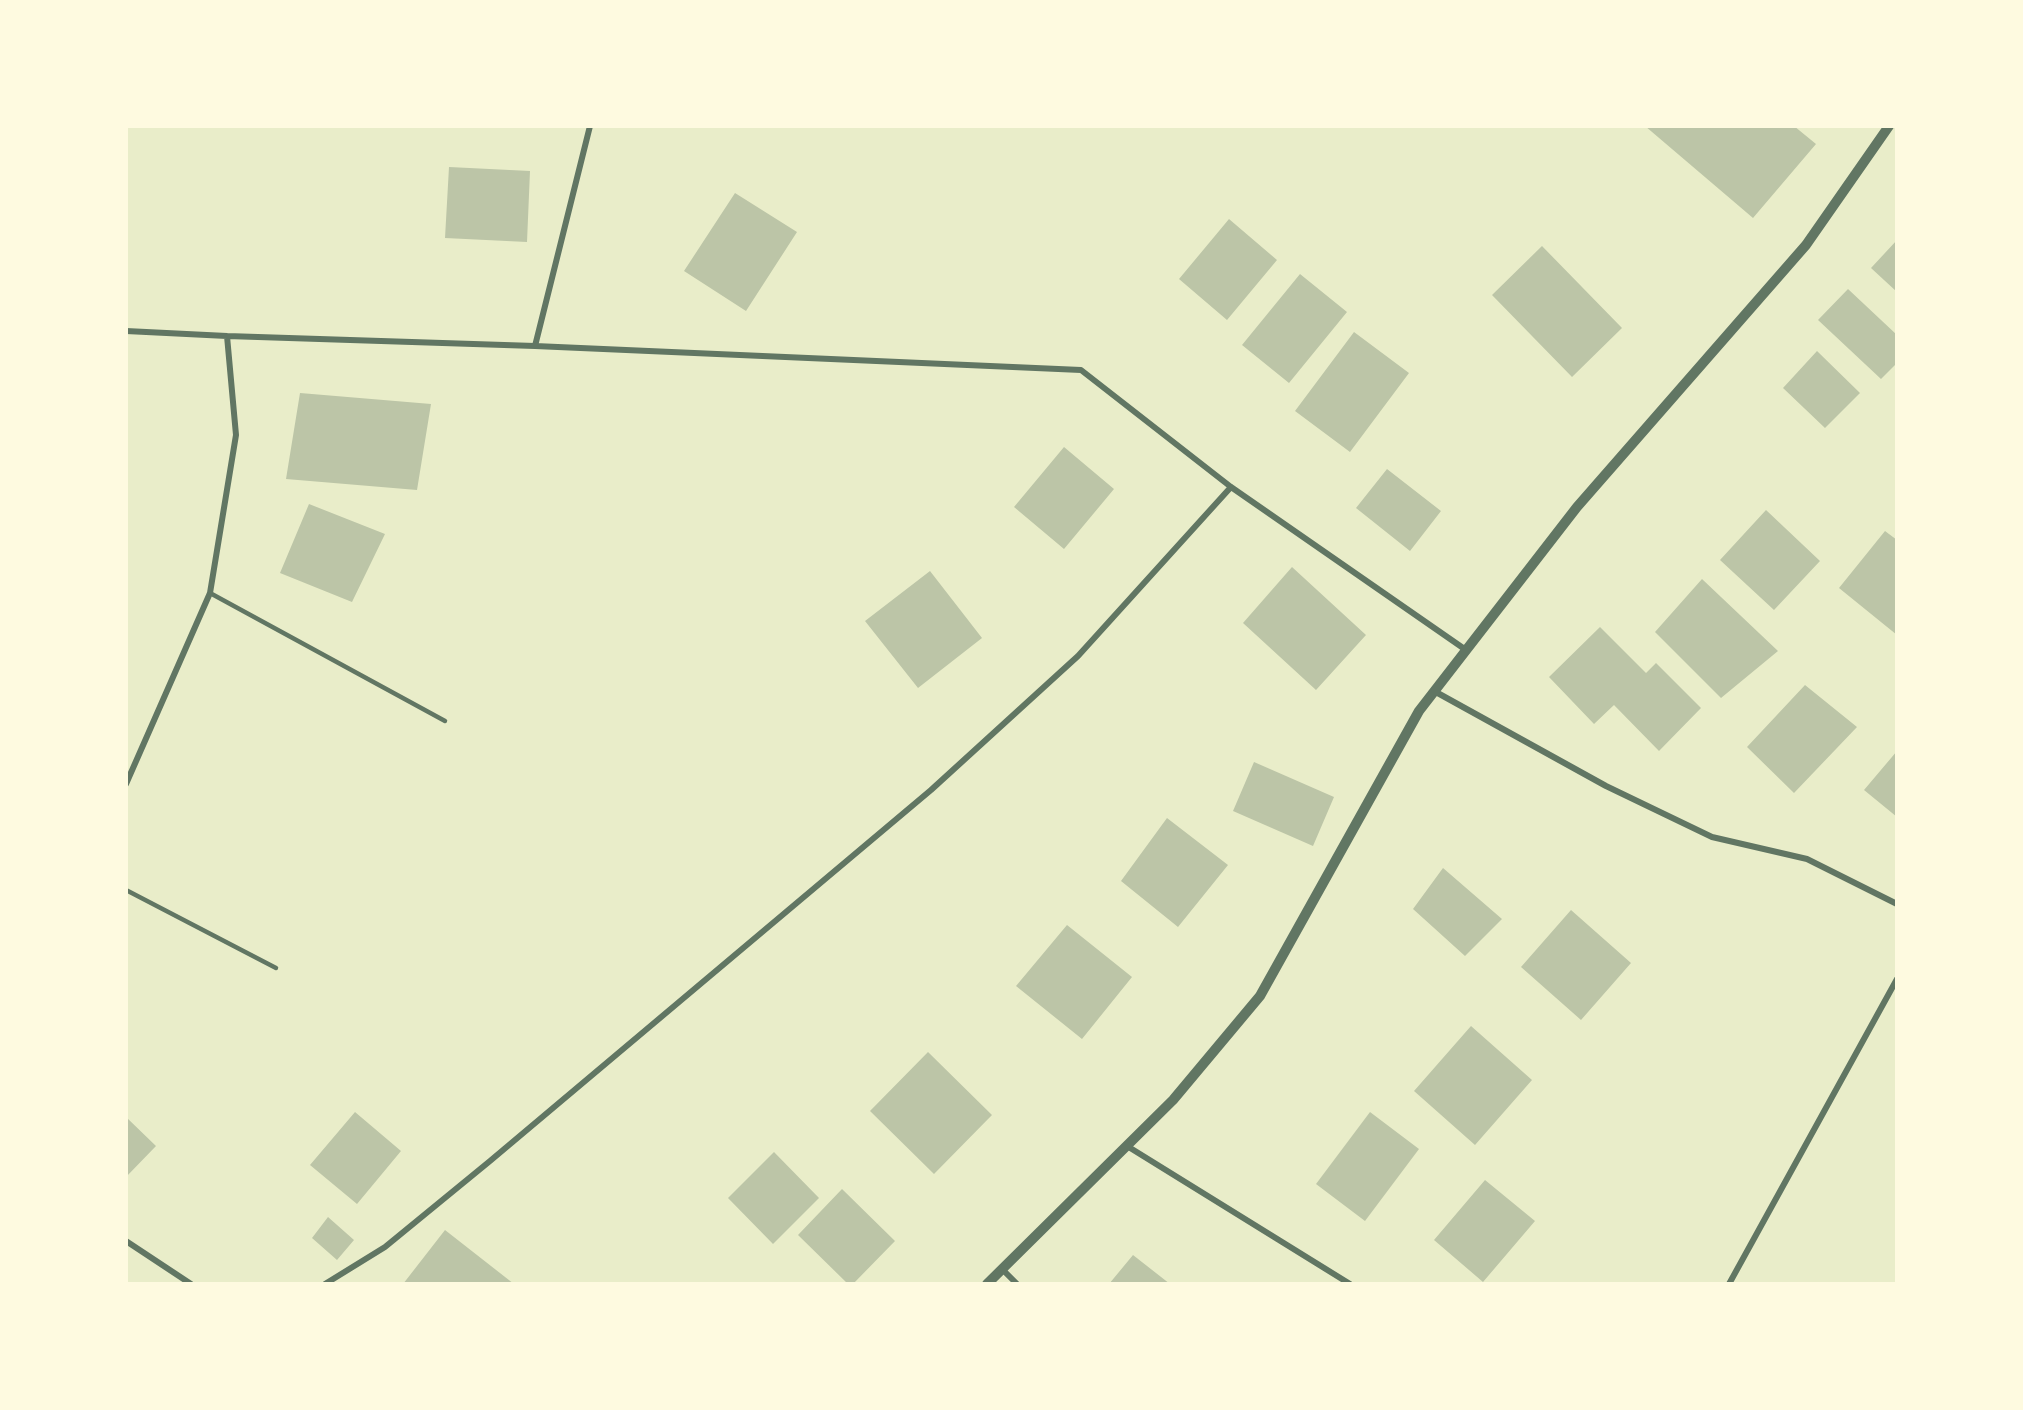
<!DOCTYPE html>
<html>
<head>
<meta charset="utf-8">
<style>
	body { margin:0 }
	#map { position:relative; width:2023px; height:1410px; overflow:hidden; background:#e9edc9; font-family:"Golos Text",sans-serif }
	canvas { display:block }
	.frame { position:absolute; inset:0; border:128px solid #fefae0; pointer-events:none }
</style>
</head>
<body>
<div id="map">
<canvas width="2023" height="1410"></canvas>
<div class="frame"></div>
</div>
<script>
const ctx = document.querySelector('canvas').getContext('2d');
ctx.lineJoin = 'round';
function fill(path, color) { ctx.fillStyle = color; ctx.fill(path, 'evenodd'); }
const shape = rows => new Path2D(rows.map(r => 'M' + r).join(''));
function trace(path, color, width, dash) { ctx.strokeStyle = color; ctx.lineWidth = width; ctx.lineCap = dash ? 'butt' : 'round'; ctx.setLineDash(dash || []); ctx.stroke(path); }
fill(shape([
	[1645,126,1794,126,1816,144,1753,218],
	[449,167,530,171,527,242,445,238],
	[735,193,797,232,746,311,684,271],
	[1229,219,1277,260,1227,320,1179,279],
	[1897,240,1897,292,1871,268],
	[1542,246,1622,328,1572,377,1492,295],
	[1300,274,1347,312,1289,383,1242,345],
	[1848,289,1897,335,1897,363,1881,379,1818,320],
	[1354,332,1409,373,1350,452,1295,411],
	[1817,351,1860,393,1825,428,1783,388],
	[300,393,431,404,417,490,286,479],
	[1064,447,1114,489,1064,549,1014,507],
	[1387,469,1441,511,1410,551,1356,508],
	[309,504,385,534,352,602,280,573],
	[1766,510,1820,561,1774,610,1720,560],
	[1885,531,1897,540,1897,635,1839,588],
	[1292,567,1366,635,1316,690,1243,623],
	[930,571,982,638,918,688,865,621],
	[1702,579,1778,651,1721,698,1655,632],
	[1600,627,1646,673,1656,663,1701,708,1659,751,1614,705,1594,724,1549,677],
	[1805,685,1857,727,1794,793,1747,747],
	[1897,751,1897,817,1864,790],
	[1254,762,1334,797,1313,846,1233,811],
	[1167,818,1228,865,1178,927,1121,881],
	[1443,868,1502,919,1465,956,1413,909],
	[1571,910,1631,963,1581,1020,1521,967],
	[1067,925,1132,977,1082,1039,1016,986],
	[1471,1026,1532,1080,1475,1145,1414,1091],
	[928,1052,992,1115,934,1174,870,1111],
	[355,1112,401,1151,357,1204,310,1165],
	[1370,1112,1419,1149,1365,1221,1316,1184],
	[126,1117,156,1146,126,1177],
	[774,1152,819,1198,773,1244,728,1198],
	[1485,1180,1535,1221,1483,1282,1434,1240],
	[842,1189,895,1241,853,1284,848,1284,798,1235],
	[328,1217,354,1240,337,1260,312,1238],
	[445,1230,514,1284,403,1284],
	[1133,1255,1170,1284,1109,1284]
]), '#bcc5a7');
trace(shape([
	[210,593,445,721],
	[126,890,276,968]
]), '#617663', 4.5);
trace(shape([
	[126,331,227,336,236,435,210,593,126,784],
	[227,336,535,346,590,126],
	[535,346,1081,370,1231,487,1466,650],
	[1434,691,1606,786,1712,837,1807,859,1897,904],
	[1127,1146,1350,1284],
	[126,1241,191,1284],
	[1002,1269,1017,1284],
	[325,1284,385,1247,490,1161,931,790,1078,656,1231,487],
	[1729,1284,1897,979]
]), '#617663', 6);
trace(shape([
	[987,1284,1173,1100,1260,996,1419,711,1577,507,1806,245,1889,126]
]), '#617663', 10);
</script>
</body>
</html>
